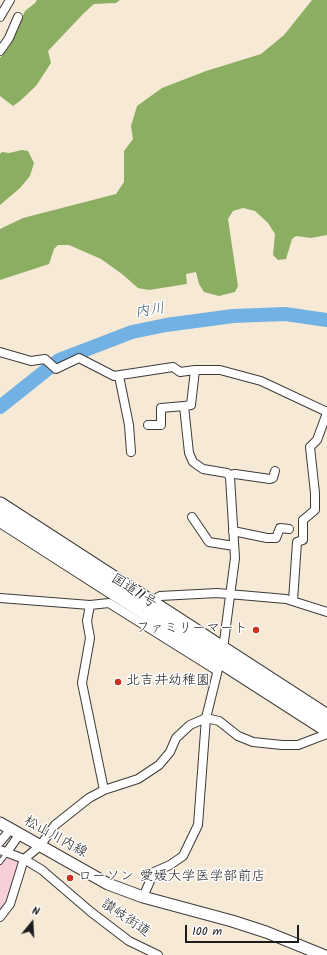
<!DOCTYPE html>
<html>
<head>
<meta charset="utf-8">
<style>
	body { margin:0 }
	#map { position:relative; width:327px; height:955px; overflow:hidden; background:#f6ead7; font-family:Kalam,sans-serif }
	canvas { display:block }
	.north { position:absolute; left:12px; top:903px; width:40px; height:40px; -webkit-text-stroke:3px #fff; paint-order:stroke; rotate:18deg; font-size:11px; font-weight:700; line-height:16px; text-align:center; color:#1c1c1c }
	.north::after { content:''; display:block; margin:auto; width:14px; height:18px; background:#1c1c1c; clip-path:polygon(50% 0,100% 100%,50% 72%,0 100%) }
	.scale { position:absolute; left:185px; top:925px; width:114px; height:18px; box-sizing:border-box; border:2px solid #1c1c1c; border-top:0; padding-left:5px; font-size:12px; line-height:14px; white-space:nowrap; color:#1c1c1c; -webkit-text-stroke:3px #fff; paint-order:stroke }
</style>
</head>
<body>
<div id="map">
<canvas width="327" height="955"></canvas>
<div class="north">N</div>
<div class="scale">100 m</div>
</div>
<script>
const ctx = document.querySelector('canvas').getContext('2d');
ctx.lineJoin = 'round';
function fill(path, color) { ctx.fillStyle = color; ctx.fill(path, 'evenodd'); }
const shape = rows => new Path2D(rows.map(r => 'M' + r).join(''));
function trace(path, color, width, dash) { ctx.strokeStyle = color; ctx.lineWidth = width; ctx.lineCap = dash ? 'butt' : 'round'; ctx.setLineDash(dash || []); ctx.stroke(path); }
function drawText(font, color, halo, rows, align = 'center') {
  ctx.font = font + ' Kalam,"Klee One",sans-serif'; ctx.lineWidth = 3; ctx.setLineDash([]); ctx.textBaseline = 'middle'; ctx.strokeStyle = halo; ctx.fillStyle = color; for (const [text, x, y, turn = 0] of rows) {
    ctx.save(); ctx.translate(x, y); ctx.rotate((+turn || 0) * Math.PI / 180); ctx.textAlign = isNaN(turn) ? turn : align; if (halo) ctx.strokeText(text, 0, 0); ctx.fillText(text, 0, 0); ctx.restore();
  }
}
fill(shape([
	[0,856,18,861,19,866,6,903,0,911]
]), '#f6cfd9');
fill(shape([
	[37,0,120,0,116,3,94,4,84,13,48,51,51,63,36,86,20,101,13,106,0,96,0,58,9,47,25,11,35,3],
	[312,0,327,0,327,235,311,238,296,236,292,239,286,259,278,260,273,255,275,234,268,223,255,211,243,208,233,211,228,219,238,286,235,292,219,296,204,292,199,284,196,272,186,274,187,284,149,290,138,288,122,274,101,259,69,245,58,245,54,249,49,264,0,280,0,229,23,218,116,194,124,182,124,151,133,139,131,126,137,106,162,88,206,71,261,54,284,35],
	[22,150,28,151,34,163,30,176,20,188,0,205,0,154,2,152,9,153]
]), '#8cae62');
trace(shape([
	[0,407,59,360,132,332,166,325,233,316,285,314,327,320]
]), '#71b1e4', 14);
const lane = shape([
	[0,862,7,853]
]);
const street = shape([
	[0,17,10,0],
	[0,51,9,38,18,17],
	[0,352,31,361,45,359,56,369,79,358,114,376,173,367,180,372,195,370,220,370,261,381,327,412],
	[119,376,129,425,131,452],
	[148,425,161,425,161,408,184,406],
	[229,475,235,474,270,479,273,478,275,471],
	[192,517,209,542,234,546],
	[233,531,267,538,276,538,280,528,289,529],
	[0,598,90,605,109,603,216,670],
	[293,601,297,542,303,540,303,520,315,510,315,493,310,447,317,440,327,413],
	[150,602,160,596,217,593,286,599,327,612],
	[90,605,87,621,90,638,82,683,104,790],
	[0,842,10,830],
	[0,850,24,859,42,870,91,912,129,941,158,955],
	[7,852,19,835],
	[143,897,154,872,170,865,183,856,198,825,206,718,223,649,235,558,230,477,227,473,203,469,193,462,189,453,184,406,191,405,195,370],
	[0,917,10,904,24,859,40,846,55,825,89,798,104,790,138,779,159,765,170,752,176,738,190,725,206,718,219,721,238,736,253,742,282,745,298,745,327,734]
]);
const secondary = shape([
	[0,823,108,884,143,897,232,921,266,932,323,955]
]);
const highway = shape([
	[0,505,327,717],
	[0,519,327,729]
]);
trace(lane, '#3d3b38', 6);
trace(street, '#3d3b38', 10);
trace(secondary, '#3d3b38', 13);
trace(highway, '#3d3b38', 17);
trace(lane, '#fff', 4);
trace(street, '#fff', 8);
trace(secondary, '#fff', 11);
trace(highway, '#fff', 15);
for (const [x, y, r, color] of [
	[256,630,4,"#c8321e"],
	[118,682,4,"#c8321e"],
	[70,878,4,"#c8321e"]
]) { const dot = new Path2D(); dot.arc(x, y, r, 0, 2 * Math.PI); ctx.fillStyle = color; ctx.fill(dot); trace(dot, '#fff', 1.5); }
drawText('14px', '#1c1c1c', '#fff', [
	["国道11号",133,592,33],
	["松山川内線",55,838,29],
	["讃岐街道",125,919,34]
]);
drawText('14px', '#1c1c1c', '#fff', [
	["ファミリーマート",248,630,"right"],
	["北吉井幼稚園",126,682],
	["ローソン 愛媛大学医学部前店",78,878]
], 'left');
drawText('italic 15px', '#425f76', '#fff', [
	["内川",150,312,-9]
]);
</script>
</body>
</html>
